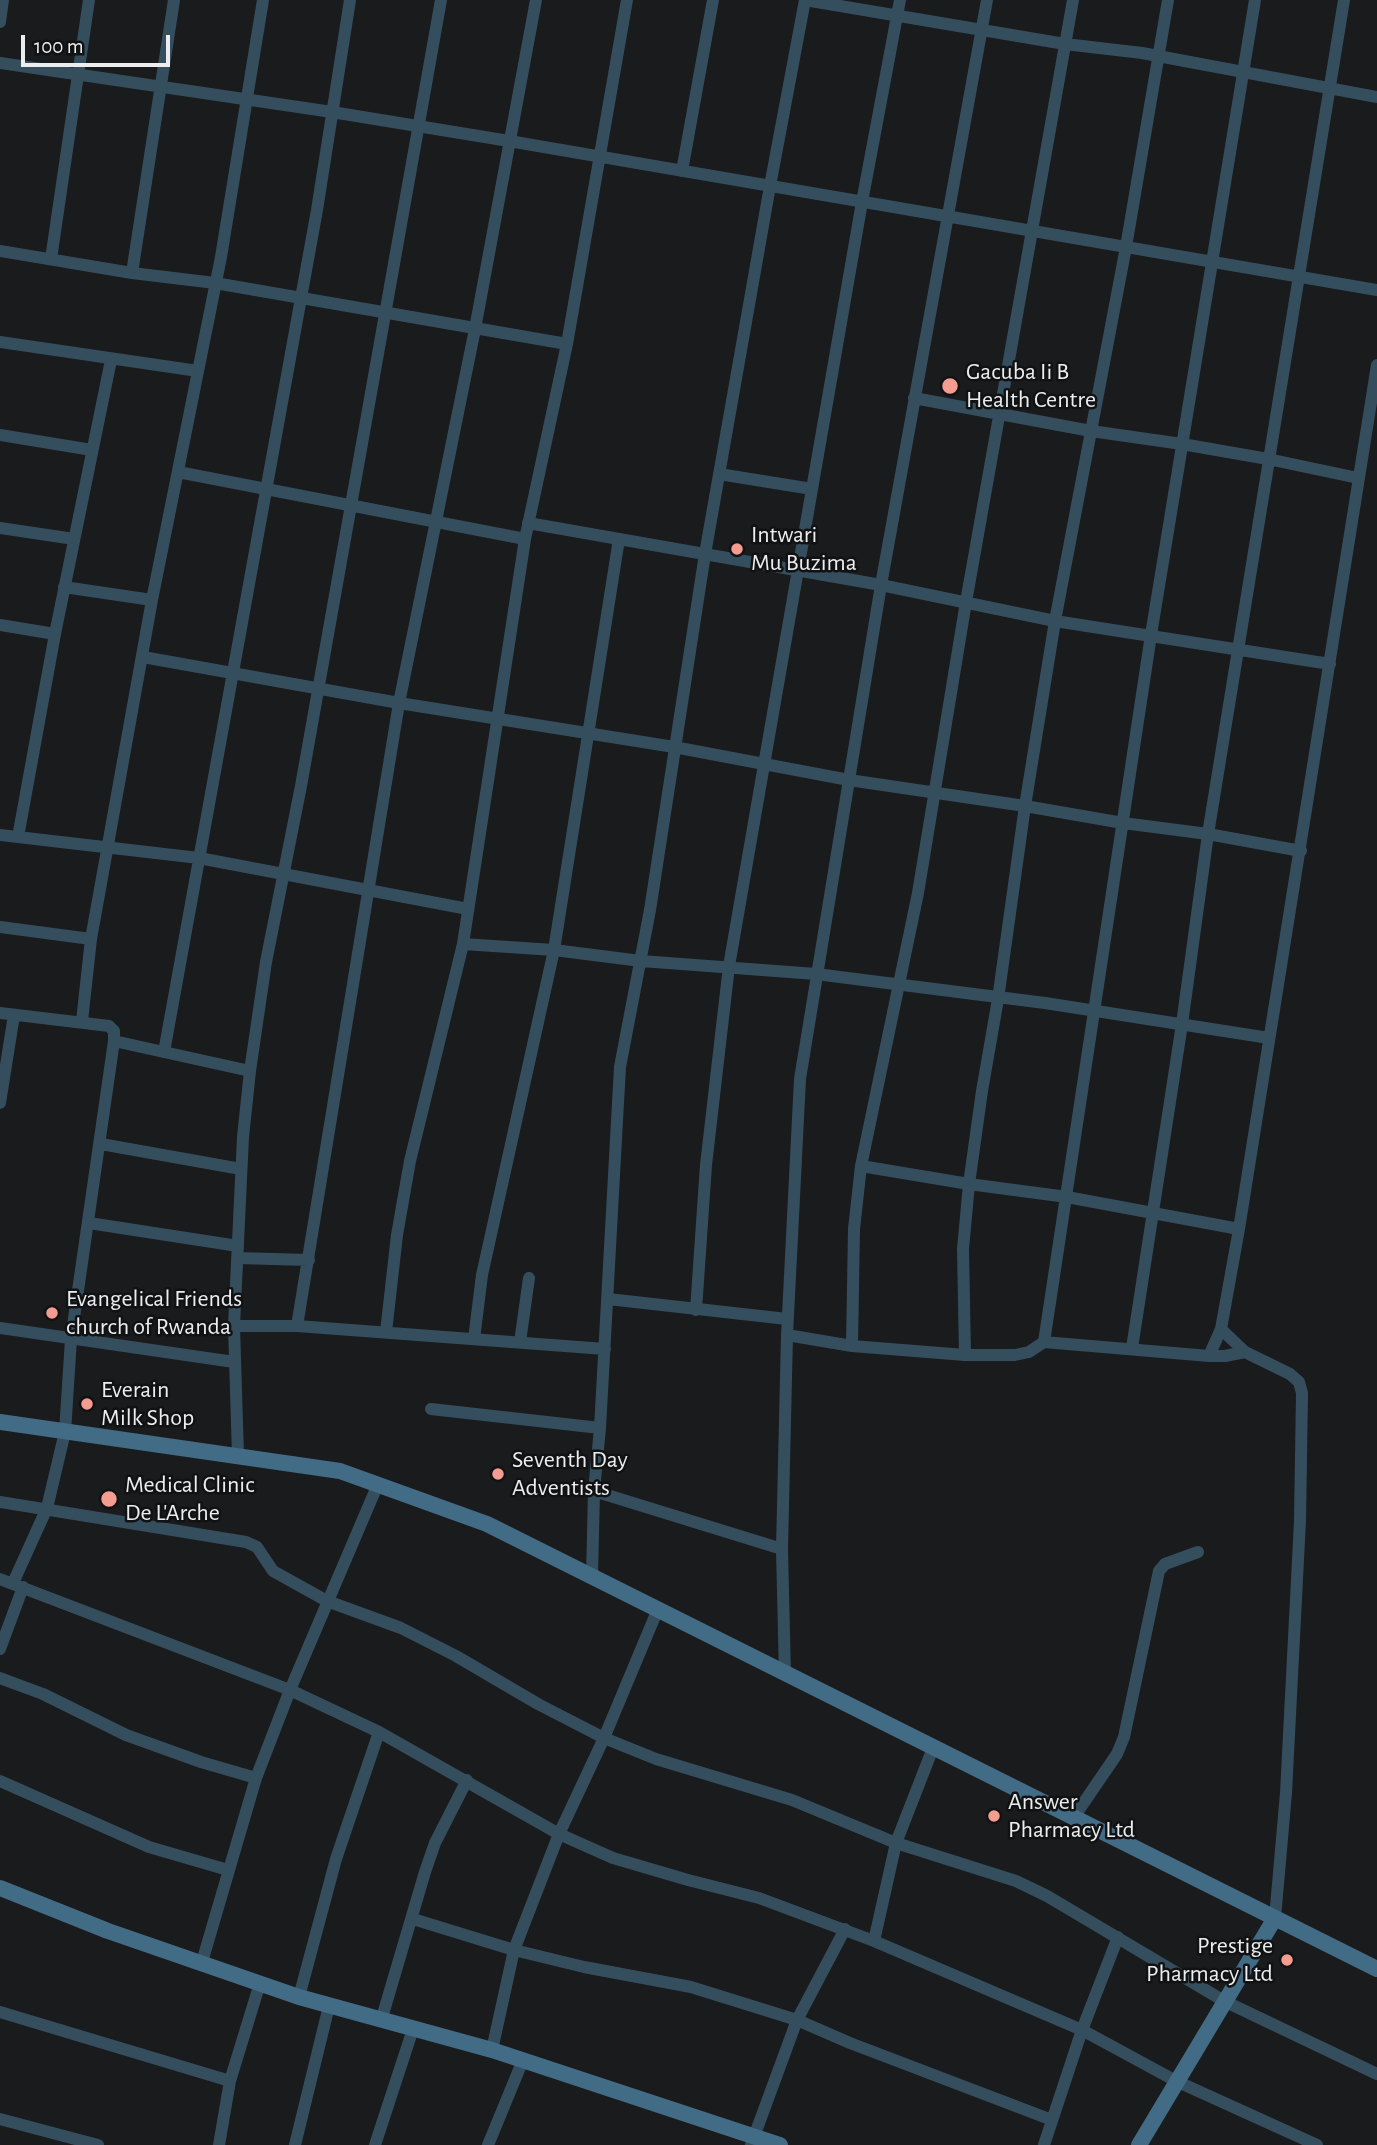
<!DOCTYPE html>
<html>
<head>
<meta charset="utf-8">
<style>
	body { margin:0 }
	#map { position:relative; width:1377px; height:2145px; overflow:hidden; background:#1a1b1d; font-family:"Alegreya Sans",sans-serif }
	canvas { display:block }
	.scale { position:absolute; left:21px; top:35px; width:149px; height:32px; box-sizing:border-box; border:4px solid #ededef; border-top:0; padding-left:9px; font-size:21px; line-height:24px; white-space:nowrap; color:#ededef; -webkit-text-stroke:5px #111213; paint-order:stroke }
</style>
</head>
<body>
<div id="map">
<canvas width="1377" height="2145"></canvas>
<div class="scale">100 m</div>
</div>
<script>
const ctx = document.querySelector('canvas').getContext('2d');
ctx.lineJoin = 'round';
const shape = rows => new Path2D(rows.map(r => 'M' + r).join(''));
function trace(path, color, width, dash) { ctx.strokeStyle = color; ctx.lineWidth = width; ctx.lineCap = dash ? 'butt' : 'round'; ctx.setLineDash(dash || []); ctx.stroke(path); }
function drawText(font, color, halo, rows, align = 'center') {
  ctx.font = font + ' "Alegreya Sans",sans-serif'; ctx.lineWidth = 5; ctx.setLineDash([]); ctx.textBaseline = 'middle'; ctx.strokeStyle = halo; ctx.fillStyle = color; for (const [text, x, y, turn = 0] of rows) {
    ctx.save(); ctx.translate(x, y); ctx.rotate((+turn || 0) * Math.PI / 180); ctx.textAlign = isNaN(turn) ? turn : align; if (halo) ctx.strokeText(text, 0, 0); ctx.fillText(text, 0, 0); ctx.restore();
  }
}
trace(shape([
	[805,0,1065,44,1142,53,1377,97],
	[0,22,3,0],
	[0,63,332,112,509,141,1377,290],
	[682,171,713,0],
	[0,251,132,273,215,283,567,344],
	[51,259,89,0],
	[132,273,174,0],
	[0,342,198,371],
	[914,398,1091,431,1182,444,1268,459,1358,478],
	[0,435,92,450],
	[178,472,525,539],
	[719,474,812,489],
	[528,523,881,585,1055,621,1330,664],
	[0,528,74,539],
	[64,587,152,600],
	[0,625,55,634],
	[143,657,399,703,674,747,849,780,1025,806,1123,823,1208,834,1301,851],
	[0,835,199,858,468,909],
	[18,837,55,634,111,360],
	[0,927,91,939],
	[463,944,554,950,641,961,816,974,1045,1003,1269,1038],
	[0,1013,109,1026,114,1031,114,1041,71,1339,65,1432,47,1508,13,1583],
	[82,1021,91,939,152,600,221,257,263,0],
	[114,1041,250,1071],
	[164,1052,317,210,350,0],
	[0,1103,14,1015],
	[101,1144,241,1169],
	[861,1166,969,1184,1067,1197,1239,1229],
	[89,1223,238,1246],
	[237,1258,309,1260],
	[608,1299,787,1319],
	[696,1310,706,1165,729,966,862,202,900,0],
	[234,1326,297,1326,605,1349],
	[297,1326,399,703,475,329,536,0],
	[0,1328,234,1362],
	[1221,1329,1245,1352],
	[386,1332,397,1235,410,1161,463,944,525,539,567,344,627,0],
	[787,1335,852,1346,965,1355,1015,1355,1029,1352,1044,1342,1209,1356,1225,1356,1245,1352,1290,1374,1299,1382,1302,1393,1300,1521,1286,1793,1275,1918],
	[474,1339,482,1275,554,950,619,539],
	[520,1342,529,1278],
	[1044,1342,1151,635,1255,0],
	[852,1346,854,1229,861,1166,918,893,966,602,1073,0],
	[1132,1348,1182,1024,1208,834,1344,0],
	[965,1355,963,1249,969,1184,982,1091,998,999,1025,806,1055,621,1126,247,1168,0],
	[1209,1356,1221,1329,1239,1229,1377,365],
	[431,1409,600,1428],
	[238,1456,234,1326,243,1137,250,1071,266,962,301,786,441,0],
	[594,1491,782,1549],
	[0,1502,246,1542,257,1547,273,1571,327,1601,401,1628,456,1656,538,1704,604,1738,656,1759,792,1800,896,1843,1016,1881,1047,1896,1224,2001,1377,2074],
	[592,1577,594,1491,600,1428,620,1067,650,910,705,554,770,186,805,0],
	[0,1579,290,1690,379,1732,559,1834,613,1858,688,1880,759,1898,874,1941,1082,2030,1176,2081,1317,2145],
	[0,1649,23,1587],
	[785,1675,782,1549,787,1335,800,1079,881,585,987,0],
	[0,1678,43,1694,126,1735,201,1762,256,1778],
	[0,1781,149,1847,228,1870],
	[1074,1817,1117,1754,1124,1737,1159,1571,1165,1564,1198,1552],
	[413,1919,514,1950,584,1967,691,1987,797,2020,850,2043,1052,2120],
	[874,1941,896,1843,933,1748],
	[202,1962,256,1778,290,1690,378,1484],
	[299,1997,336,1859,379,1732],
	[0,2012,230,2081],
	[381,2021,425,1872,435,1843,467,1780],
	[492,2050,514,1950,559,1834,604,1738,658,1609],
	[0,2119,98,2145],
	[219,2145,230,2081,260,1983],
	[295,2145,329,2006],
	[375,2145,413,2029],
	[488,2145,523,2060],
	[751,2145,797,2020,845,1929],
	[1044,2145,1082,2030,1118,1937]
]), '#354e5e', 12);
trace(shape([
	[0,1422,340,1471,487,1524,1377,1969],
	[0,1888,108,1931,299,1997,492,2050,780,2145],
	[1139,2145,1275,1918]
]), '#426b85', 16);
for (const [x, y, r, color] of [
	[950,386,9,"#f59c91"],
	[737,549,7,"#f59c91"],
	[52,1313,7,"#f59c91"],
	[87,1404,7,"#f59c91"],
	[498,1474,7,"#f59c91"],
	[109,1499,9,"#f59c91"],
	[994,1816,7,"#f59c91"],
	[1287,1960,7,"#f59c91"]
]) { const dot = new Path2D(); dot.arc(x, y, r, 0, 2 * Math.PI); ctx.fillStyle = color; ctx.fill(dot); trace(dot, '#111213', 2.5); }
drawText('24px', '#ededef', '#111213', [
	["Gacuba Ii B",966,372],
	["Health Centre",966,400],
	["Intwari",751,535],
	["Mu Buzima",751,563],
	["Evangelical Friends",66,1299],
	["church of Rwanda",66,1327],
	["Everain",101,1390],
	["Milk Shop",101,1418],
	["Seventh Day",512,1460],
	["Adventists",512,1488],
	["Medical Clinic",125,1485],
	["De L'Arche",125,1513],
	["Answer",1008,1802],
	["Pharmacy Ltd",1008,1830],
	["Prestige",1273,1946,"right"],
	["Pharmacy Ltd",1273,1974,"right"]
], 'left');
</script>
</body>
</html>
